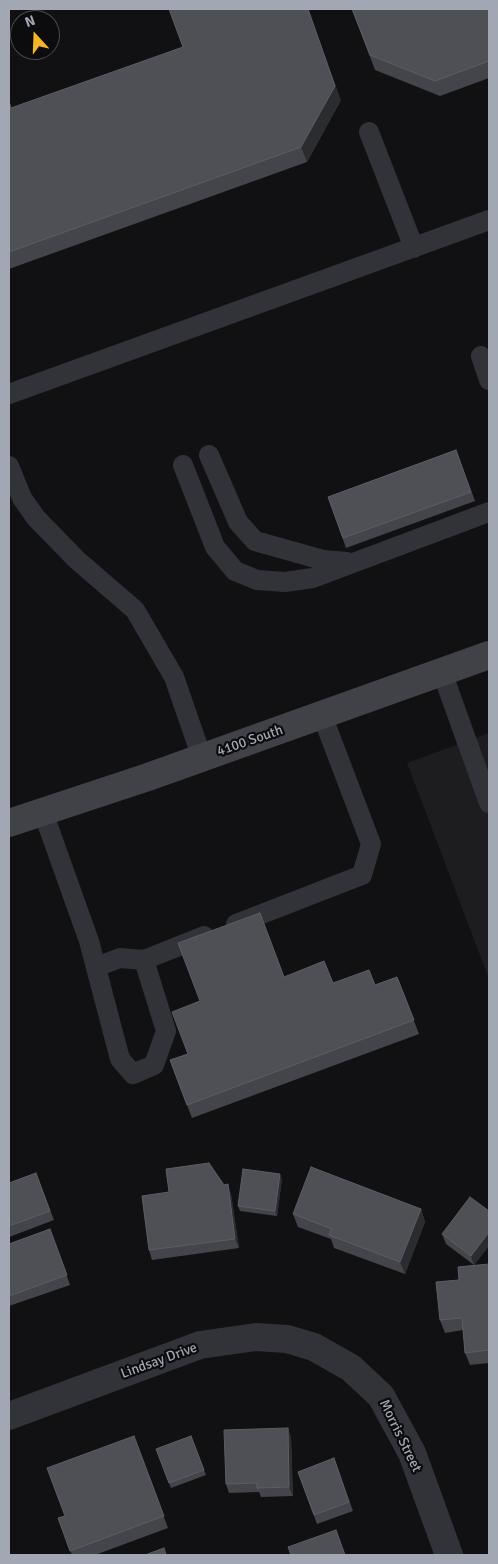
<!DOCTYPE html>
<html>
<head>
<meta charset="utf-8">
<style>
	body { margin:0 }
	#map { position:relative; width:498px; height:1564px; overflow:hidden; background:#111113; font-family:Signika,sans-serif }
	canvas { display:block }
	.frame { position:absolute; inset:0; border:10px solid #a2a7b4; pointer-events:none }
	.north { position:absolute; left:10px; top:10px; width:50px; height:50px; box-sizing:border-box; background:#0c0c0e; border:1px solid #484a50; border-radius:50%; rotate:340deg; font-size:14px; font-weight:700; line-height:20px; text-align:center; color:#a2a7b4 }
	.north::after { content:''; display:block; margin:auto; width:18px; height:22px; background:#f5b527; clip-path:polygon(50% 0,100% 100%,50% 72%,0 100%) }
</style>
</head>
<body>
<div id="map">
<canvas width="498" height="1564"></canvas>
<div class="frame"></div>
<div class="north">N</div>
</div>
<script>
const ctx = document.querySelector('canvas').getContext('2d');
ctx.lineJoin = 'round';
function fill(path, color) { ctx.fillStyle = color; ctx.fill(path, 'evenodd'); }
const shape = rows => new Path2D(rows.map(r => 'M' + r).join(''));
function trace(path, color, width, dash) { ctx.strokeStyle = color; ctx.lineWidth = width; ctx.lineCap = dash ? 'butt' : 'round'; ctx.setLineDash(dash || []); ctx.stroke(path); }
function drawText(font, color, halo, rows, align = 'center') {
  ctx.font = font + ' Signika,sans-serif'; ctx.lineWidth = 4.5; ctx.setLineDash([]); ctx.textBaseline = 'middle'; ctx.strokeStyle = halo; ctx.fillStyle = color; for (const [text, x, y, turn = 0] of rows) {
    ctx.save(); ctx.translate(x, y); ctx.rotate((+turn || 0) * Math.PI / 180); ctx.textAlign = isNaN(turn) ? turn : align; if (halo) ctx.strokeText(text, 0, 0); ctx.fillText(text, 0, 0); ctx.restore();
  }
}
fill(shape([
	[489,733,489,979,407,763]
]), '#1d1d20');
trace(shape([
	[369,132,414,248],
	[481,356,489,380],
	[9,394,489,220],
	[209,455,238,522,255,541,323,560,347,562],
	[183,465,215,547,235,571,257,580,285,582,313,578,489,512],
	[9,466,22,498,36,518,77,560,135,610,174,677,202,758],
	[442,672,489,803],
	[43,812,89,941,120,1059,133,1074,154,1065,166,1031,144,960,120,958,96,967],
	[236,924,362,875,371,844,322,715],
	[144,960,204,936]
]), '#323338', 20);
trace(shape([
	[9,1416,200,1345,256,1337,287,1339,314,1347,351,1368,381,1396,412,1453,449,1555]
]), '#323338', 28);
trace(shape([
	[9,823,148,777,489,655]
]), '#404248', 28);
fill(shape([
	[352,9,489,9,489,78,440,96,375,70],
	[9,100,11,108,341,100,307,162,9,269],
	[456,450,475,501,346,548,328,497],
	[284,977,333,983,375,985,397,977,419,1034,192,1118,170,1060,188,1054],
	[36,1173,54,1220,9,1237,9,1183],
	[282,1179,277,1216,240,1211,238,1206],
	[231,1194,239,1248,152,1260,149,1250],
	[421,1209,425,1222,405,1274,334,1248,331,1239,298,1227,293,1214],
	[489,1211,489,1246,474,1265,446,1244,442,1234],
	[50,1229,70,1285,9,1306,9,1244],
	[489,1264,489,1363,470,1365,465,1353,463,1330,445,1333,440,1320,459,1280],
	[288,1428,291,1438,293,1496,261,1497,259,1492,229,1493,226,1484],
	[134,1436,168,1528,95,1555,72,1555,58,1518,65,1516],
	[191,1436,206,1475,171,1488,156,1449],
	[334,1458,353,1511,317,1524,298,1472]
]), '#44454b');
fill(shape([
	[308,9,341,100,307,162,301,147],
	[280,1174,282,1179,277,1216,275,1211],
	[228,1184,231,1194,239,1248,235,1239],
	[421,1209,425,1222,405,1274,400,1262],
	[489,1232,489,1246,474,1265,471,1256],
	[288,1428,291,1438,293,1496,289,1487]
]), '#2b2c30');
const building = shape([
	[169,9,308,9,335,86,301,147,9,252,9,101,11,108,183,47,169,9],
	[352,9,489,9,489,61,435,81,370,55,352,9],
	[456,450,471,492,343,538,328,497,456,450],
	[260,913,284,977,324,961,333,983,369,970,375,985,397,977,414,1020,187,1105,170,1060,188,1054,172,1012,200,1001,178,943,260,913],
	[209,1163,224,1185,228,1184,235,1239,149,1250,142,1196,169,1192,166,1169,209,1163],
	[311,1167,421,1209,400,1262,329,1235,332,1229,293,1214,311,1167],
	[243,1169,280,1174,275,1211,238,1206,243,1169],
	[36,1173,50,1211,9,1226,9,1183,36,1173],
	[470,1197,489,1211,489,1232,471,1256,442,1234,470,1197],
	[50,1229,67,1275,9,1296,9,1244,50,1229],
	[489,1264,489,1350,465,1353,462,1318,440,1320,436,1282,459,1280,458,1267,489,1264],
	[288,1428,289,1487,257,1488,257,1483,226,1484,224,1430,288,1428],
	[134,1436,164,1516,70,1551,58,1518,65,1516,47,1468,134,1436],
	[191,1436,204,1470,169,1483,156,1449,191,1436],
	[334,1458,349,1502,314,1515,298,1472,334,1458],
	[336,1530,345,1555,291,1555,288,1547,336,1530],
	[164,1548,166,1555,145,1555,164,1548]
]);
fill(building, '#4e5056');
trace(building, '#5b5e65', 1);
drawText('14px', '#a2a7b4', '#0c0c0e', [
	["4100 South",250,741,-19],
	["Lindsay Drive",159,1361,-20],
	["Morris Street",400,1436,64]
]);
</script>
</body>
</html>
